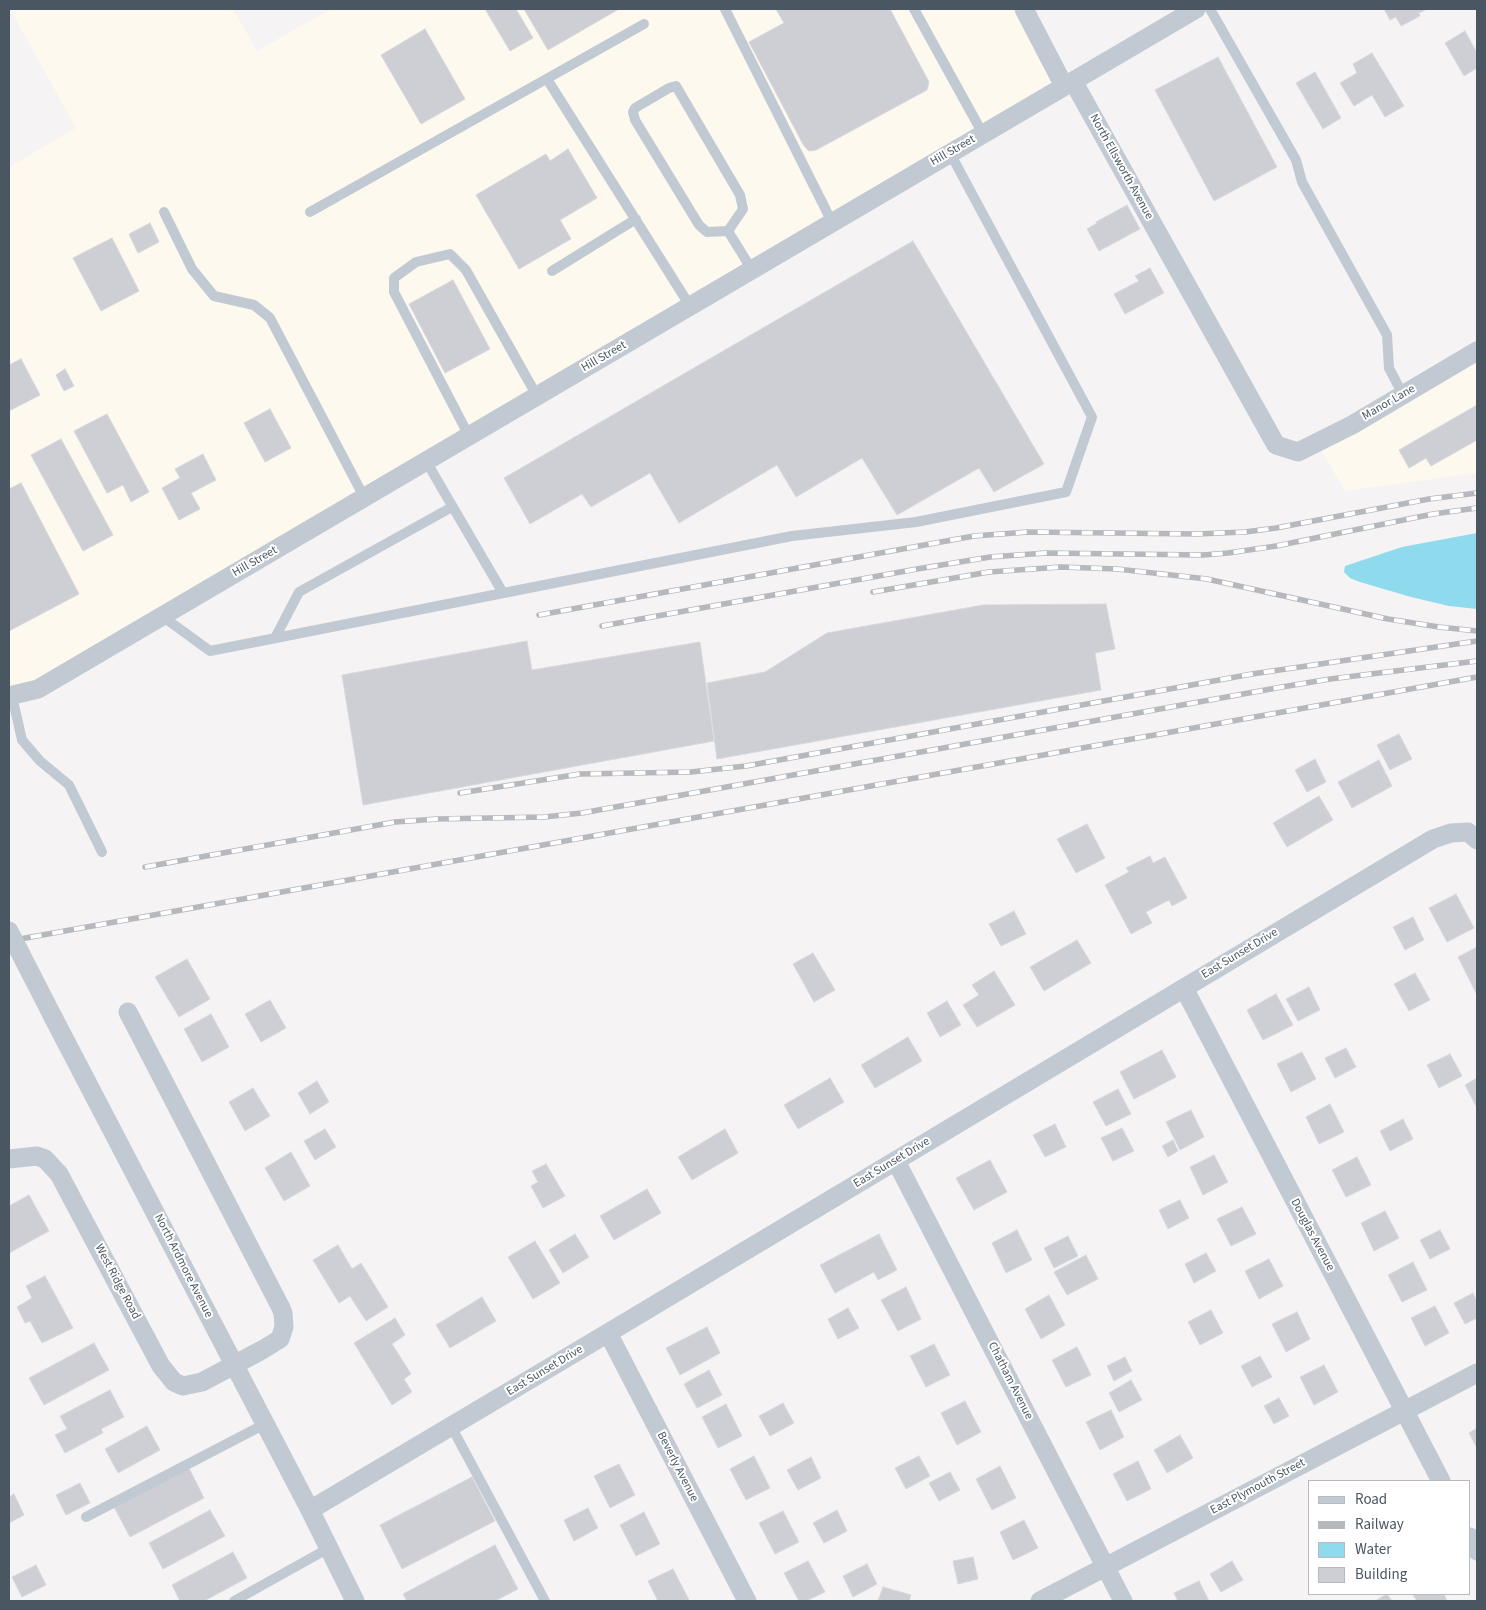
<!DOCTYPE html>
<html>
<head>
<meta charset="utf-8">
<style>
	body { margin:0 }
	#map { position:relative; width:1486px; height:1610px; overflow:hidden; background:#f5f3f3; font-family:"Source Sans 3",sans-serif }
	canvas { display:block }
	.frame { position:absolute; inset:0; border:10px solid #4a5661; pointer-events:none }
	.legend { position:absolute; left:1308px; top:1480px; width:162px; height:115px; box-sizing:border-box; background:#fff; border:1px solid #b7bbc0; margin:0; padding:6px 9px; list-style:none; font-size:15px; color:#4a5661 }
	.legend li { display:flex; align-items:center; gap:10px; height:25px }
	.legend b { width:25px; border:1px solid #b7bbc0 }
</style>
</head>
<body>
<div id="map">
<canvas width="1486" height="1610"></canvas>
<div class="frame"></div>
<ul class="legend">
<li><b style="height:6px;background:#c1cad2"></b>Road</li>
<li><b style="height:6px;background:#b5b8bd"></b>Railway</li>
<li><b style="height:14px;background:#90daee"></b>Water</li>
<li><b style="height:14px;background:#cdcfd5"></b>Building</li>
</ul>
</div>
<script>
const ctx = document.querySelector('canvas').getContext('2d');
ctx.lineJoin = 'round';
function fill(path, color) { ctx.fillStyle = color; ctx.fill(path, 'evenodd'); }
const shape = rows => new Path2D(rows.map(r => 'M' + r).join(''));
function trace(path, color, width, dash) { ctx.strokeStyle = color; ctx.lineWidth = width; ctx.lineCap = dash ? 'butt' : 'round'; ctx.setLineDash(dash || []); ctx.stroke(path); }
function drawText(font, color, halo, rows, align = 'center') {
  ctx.font = font + ' "Source Sans 3",sans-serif'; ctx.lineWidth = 4; ctx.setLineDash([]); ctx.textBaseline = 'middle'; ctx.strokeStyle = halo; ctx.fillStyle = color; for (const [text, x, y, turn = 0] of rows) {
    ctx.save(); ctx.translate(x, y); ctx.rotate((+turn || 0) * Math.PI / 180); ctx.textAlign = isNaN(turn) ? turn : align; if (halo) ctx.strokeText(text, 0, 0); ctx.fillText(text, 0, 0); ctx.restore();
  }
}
fill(shape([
	[10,9,233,9,257,51,331,9,1021,9,1063,95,9,703,9,167,76,128],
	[1477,356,1477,473,1345,491,1319,447]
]), '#fdf9ef');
fill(shape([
	[1477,533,1477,609,1449,606,1411,597,1360,582,1350,578,1344,572,1345,566,1402,547]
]), '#90daee');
const building = shape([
	[485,9,516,9,533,38,510,51,485,9],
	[524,9,619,9,548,50,524,9],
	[776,9,890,9,929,82,927,90,816,150,809,151,804,146,749,42,784,23,776,9],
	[1384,9,1427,9,1419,13,1420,16,1401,26,1396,17,1390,20,1384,9],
	[425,29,465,99,421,124,381,55,425,29],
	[1465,31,1477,53,1477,68,1464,76,1445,43,1465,31],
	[1372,53,1404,106,1385,117,1372,95,1354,106,1340,83,1357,73,1353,64,1372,53],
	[1218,57,1277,167,1214,201,1155,90,1218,57],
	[1315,72,1341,118,1323,129,1296,83,1315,72],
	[568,149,597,198,560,220,571,239,519,269,476,195,546,154,550,161,568,149],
	[1127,205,1140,229,1099,251,1087,229,1097,223,1096,222,1127,205],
	[150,223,159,242,138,253,129,234,150,223],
	[112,238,139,291,101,311,73,258,112,238],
	[913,241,1044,464,994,492,979,468,897,515,862,458,796,497,777,465,679,523,650,473,591,507,582,494,530,524,504,478,913,241],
	[1150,268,1164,293,1125,314,1114,294,1139,281,1135,276,1150,268],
	[453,280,490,349,445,373,409,304,453,280],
	[21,359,40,395,9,411,9,365,21,359],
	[65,369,74,386,64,391,56,375,65,369],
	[1477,405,1477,440,1431,466,1426,458,1409,468,1399,450,1477,405],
	[270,409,291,448,265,462,244,423,270,409],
	[107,414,149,492,131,502,123,485,107,493,74,431,107,414],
	[61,439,113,535,83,551,31,455,61,439],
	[203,454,216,480,191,493,200,509,179,520,162,488,180,478,175,469,203,454],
	[21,483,79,594,9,631,9,489,21,483],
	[1106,604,1115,649,1095,653,1101,690,717,759,707,683,765,672,827,633,983,605,1106,604],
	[527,641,532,670,700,642,714,741,363,805,342,675,527,641],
	[1399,734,1412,759,1390,770,1377,745,1399,734],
	[1315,759,1326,782,1307,792,1295,770,1315,759],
	[1379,760,1392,786,1352,808,1338,782,1379,760],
	[1319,796,1333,820,1287,847,1273,823,1319,796],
	[1087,824,1105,858,1076,873,1057,839,1087,824],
	[1150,856,1153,863,1165,857,1187,898,1172,906,1169,900,1146,912,1152,923,1131,934,1105,885,1129,872,1126,868,1150,856],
	[1456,894,1474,928,1447,942,1429,908,1456,894],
	[1014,911,1026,934,1001,946,989,924,1014,911],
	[1413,917,1424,940,1405,950,1393,927,1413,917],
	[1077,940,1091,963,1044,991,1030,967,1077,940],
	[1477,947,1477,995,1458,957,1477,947],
	[813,953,835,990,814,1002,793,964,813,953],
	[187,959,210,999,179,1017,155,977,187,959],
	[994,971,1015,1005,977,1027,963,1005,979,995,972,985,994,971],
	[1415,973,1430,1000,1409,1011,1394,984,1415,973],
	[1309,987,1320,1010,1298,1021,1286,999,1309,987],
	[1276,994,1293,1025,1263,1040,1247,1010,1276,994],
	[270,1000,286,1028,261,1042,245,1014,270,1000],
	[947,1001,961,1025,940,1037,927,1013,947,1001],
	[211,1014,229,1047,202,1062,184,1029,211,1014],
	[908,1037,922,1061,875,1088,861,1065,908,1037],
	[1346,1048,1356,1067,1335,1078,1325,1058,1346,1048],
	[1162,1050,1176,1077,1134,1099,1120,1072,1162,1050],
	[1302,1052,1316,1079,1291,1092,1277,1064,1302,1052],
	[1450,1054,1462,1076,1439,1088,1427,1065,1450,1054],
	[830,1078,844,1102,798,1129,784,1105,830,1078],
	[1477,1078,1477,1105,1476,1106,1465,1085,1477,1078],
	[317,1081,329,1102,310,1114,298,1093,317,1081],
	[253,1088,270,1116,245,1131,229,1102,253,1088],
	[1118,1089,1131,1114,1106,1126,1093,1102,1118,1089],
	[1330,1104,1344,1132,1319,1144,1306,1117,1330,1104],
	[1191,1110,1204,1137,1180,1150,1166,1122,1191,1110],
	[1403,1119,1413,1139,1390,1151,1380,1131,1403,1119],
	[1055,1124,1066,1147,1045,1157,1033,1135,1055,1124],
	[1122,1128,1134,1151,1113,1161,1101,1138,1122,1128],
	[325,1129,336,1147,315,1160,304,1141,325,1129],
	[725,1129,738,1153,692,1180,678,1157,725,1129],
	[1173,1140,1178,1151,1168,1157,1162,1146,1173,1140],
	[291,1152,310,1186,284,1201,265,1168,291,1152],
	[1214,1155,1228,1182,1203,1195,1190,1167,1214,1155],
	[1357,1157,1371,1185,1346,1197,1332,1170,1357,1157],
	[990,1160,1007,1192,974,1210,956,1178,990,1160],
	[546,1164,565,1196,543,1208,531,1186,538,1182,532,1171,546,1164],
	[647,1189,661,1213,614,1240,600,1216,647,1189],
	[29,1195,49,1231,9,1253,9,1206,29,1195],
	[1180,1200,1189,1218,1168,1229,1159,1210,1180,1200],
	[1242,1207,1256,1234,1231,1246,1217,1219,1242,1207],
	[1385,1211,1399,1238,1374,1251,1361,1223,1385,1211],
	[1017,1230,1032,1260,1006,1273,992,1243,1017,1230],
	[1440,1230,1450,1249,1430,1259,1420,1240,1440,1230],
	[575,1234,589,1257,563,1273,549,1250,575,1234],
	[879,1234,897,1270,878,1280,874,1272,835,1293,820,1265,879,1234],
	[1068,1236,1078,1256,1054,1268,1044,1248,1068,1236],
	[535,1241,560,1283,533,1299,508,1257,535,1241],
	[338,1245,352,1269,361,1263,388,1307,366,1321,350,1296,339,1303,313,1260,338,1245],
	[1206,1253,1216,1271,1194,1283,1185,1264,1206,1253],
	[1086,1255,1098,1279,1067,1295,1054,1272,1086,1255],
	[1269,1259,1283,1286,1259,1299,1245,1271,1269,1259],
	[1413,1262,1427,1290,1402,1302,1388,1275,1413,1262],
	[45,1276,73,1328,42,1343,30,1321,25,1323,17,1307,32,1298,26,1286,45,1276],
	[906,1287,921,1319,898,1331,881,1300,906,1287],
	[1473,1293,1477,1302,1477,1318,1465,1324,1454,1303,1473,1293],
	[1049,1295,1065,1325,1041,1339,1025,1309,1049,1295],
	[482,1297,496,1321,450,1348,436,1325,482,1297],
	[1435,1306,1449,1333,1425,1346,1411,1318,1435,1306],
	[848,1308,859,1328,838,1339,828,1319,848,1308],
	[1211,1310,1223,1333,1200,1345,1188,1322,1211,1310],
	[1297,1312,1310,1339,1286,1352,1272,1324,1297,1312],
	[395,1318,405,1335,392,1344,411,1374,404,1379,412,1392,392,1405,354,1343,395,1318],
	[707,1327,720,1353,680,1375,666,1348,707,1327],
	[94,1343,109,1370,44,1405,29,1378,94,1343],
	[934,1344,950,1375,926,1387,910,1356,934,1344],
	[1077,1347,1091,1375,1066,1387,1052,1360,1077,1347],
	[1260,1356,1272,1377,1252,1387,1241,1366,1260,1356],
	[1125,1357,1132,1371,1114,1381,1107,1366,1125,1357],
	[1324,1365,1338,1392,1314,1405,1300,1377,1324,1365],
	[709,1370,722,1395,697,1408,684,1384,709,1370],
	[1131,1380,1142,1400,1119,1412,1109,1393,1131,1380],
	[110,1390,124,1417,101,1429,103,1433,65,1453,55,1435,67,1429,60,1416,110,1390],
	[1279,1398,1289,1416,1274,1424,1264,1406,1279,1398],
	[965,1401,981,1432,957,1445,941,1413,965,1401],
	[783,1403,794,1423,770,1436,759,1416,783,1403],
	[726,1404,742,1436,718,1448,702,1417,726,1404],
	[1111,1410,1124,1437,1100,1450,1086,1422,1111,1410],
	[147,1426,160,1450,118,1473,105,1449,147,1426],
	[1477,1428,1477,1448,1469,1433,1477,1428],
	[1180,1435,1193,1458,1167,1473,1154,1450,1180,1435],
	[754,1456,770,1488,746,1500,730,1469,754,1456],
	[919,1456,930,1476,906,1489,895,1468,919,1456],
	[811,1457,821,1478,798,1490,787,1470,811,1457],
	[1138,1461,1151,1489,1127,1501,1113,1474,1138,1461],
	[619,1464,635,1495,610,1508,594,1476,619,1464],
	[1000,1466,1016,1498,992,1510,976,1479,1000,1466],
	[189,1468,204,1498,130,1537,114,1507,189,1468],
	[950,1472,960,1490,939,1501,929,1483,950,1472],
	[472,1477,495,1521,402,1569,380,1525,472,1477],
	[80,1483,90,1503,66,1515,56,1495,80,1483],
	[14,1494,24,1515,9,1523,9,1497,14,1494],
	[588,1508,598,1528,574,1541,564,1520,588,1508],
	[210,1510,225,1536,163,1569,149,1543,210,1510],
	[837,1510,847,1531,824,1543,813,1523,837,1510],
	[783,1511,799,1542,775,1554,759,1523,783,1511],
	[644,1512,660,1544,636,1556,620,1525,644,1512],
	[1024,1520,1038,1548,1013,1560,1000,1532,1024,1520],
	[495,1545,518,1589,495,1601,407,1601,403,1594,495,1545],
	[233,1552,247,1578,204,1601,180,1601,172,1585,233,1552],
	[973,1557,978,1579,958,1584,953,1561,973,1557],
	[808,1561,825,1592,806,1601,799,1601,784,1573,808,1561],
	[1232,1561,1243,1580,1221,1592,1210,1574,1232,1561],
	[867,1564,877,1584,853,1597,843,1576,867,1564],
	[36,1565,46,1585,22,1597,12,1577,36,1565],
	[673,1569,689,1600,658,1601,648,1581,673,1569],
	[1199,1581,1209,1601,1178,1601,1174,1593,1199,1581],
	[883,1587,911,1595,909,1601,878,1601,883,1587],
	[1387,1594,1392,1601,1375,1601,1387,1594],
	[1415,1594,1444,1594,1447,1601,1417,1601,1413,1595,1415,1594]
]);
fill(building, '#cdcfd5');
trace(building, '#d7d9de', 1);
trace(shape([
	[725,9,832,222],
	[914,9,983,134],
	[1210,9,1296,160,1302,182,1387,335,1389,368,1403,395],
	[547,79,690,306],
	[676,86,740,195,743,209,728,231,707,232,699,225,635,120,633,112,635,108,669,88,676,86],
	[164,212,192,269,214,296,254,305,270,318,364,497],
	[310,212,644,24],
	[728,231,752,270],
	[552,271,636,219],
	[469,436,394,292,394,278,416,262,450,254,466,270,537,396],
	[426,461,503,593],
	[162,616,210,651,792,536,916,522,1066,492,1092,417,950,153],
	[275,638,299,592,452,507],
	[12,696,22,740,40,761,69,785,102,852],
	[451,1426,545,1601],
	[86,1517,265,1424],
	[234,1601,329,1548]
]), '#c1cad2', 10);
trace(shape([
	[1024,9,1064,86],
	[1073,81,1276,445,1298,452,1352,425,1477,351],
	[9,696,38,689,1196,9],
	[1184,988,1441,1481],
	[53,1017,310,1510,355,1601],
	[9,1159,37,1156,45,1159,59,1174,161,1366,174,1382,183,1386,202,1382,262,1350,280,1339,284,1327,283,1313,281,1308,128,1012],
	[896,1161,1123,1601],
	[608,1333,747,1601],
	[310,1510,608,1333,1433,839,1451,833,1468,832,1477,840],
	[1470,1537,1477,1551],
	[1040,1601,1477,1373]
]), '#c1cad2', 19);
const rail = shape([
	[873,592,989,572,1061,567,1117,569,1207,579,1388,619,1439,627,1477,631],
	[539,615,974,536,1028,532,1197,534,1245,532,1276,528,1429,499,1477,493],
	[602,626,917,569,990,557,1046,553,1203,555,1228,553,1276,546,1433,514,1477,508],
	[460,793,580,774,691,772,746,766,1252,674,1477,641],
	[145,867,395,822,437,819,544,817,582,813,1282,687,1330,679,1477,661],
	[9,941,1477,677]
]);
trace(rail, '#b5b8bd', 5.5);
trace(rail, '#fff', 4, [11]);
trace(shape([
	[9,931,53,1017]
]), '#c1cad2', 19);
drawText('12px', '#4a5661', '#fff', [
	["Hill Street",953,151,-30],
	["North Ellsworth Avenue",1121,167,61],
	["Hill Street",604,357,-30],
	["Manor Lane",1389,403,-30],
	["Hill Street",255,562,-30],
	["East Sunset Drive",1240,954,-31],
	["East Sunset Drive",892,1163,-31],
	["Douglas Avenue",1312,1235,62],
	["North Ardmore Avenue",183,1266,63],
	["West Ridge Road",117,1282,62],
	["East Sunset Drive",545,1371,-31],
	["Chatham Avenue",1010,1381,63],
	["Beverly Avenue",677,1467,63],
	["East Plymouth Street",1258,1487,-28]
]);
</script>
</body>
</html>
